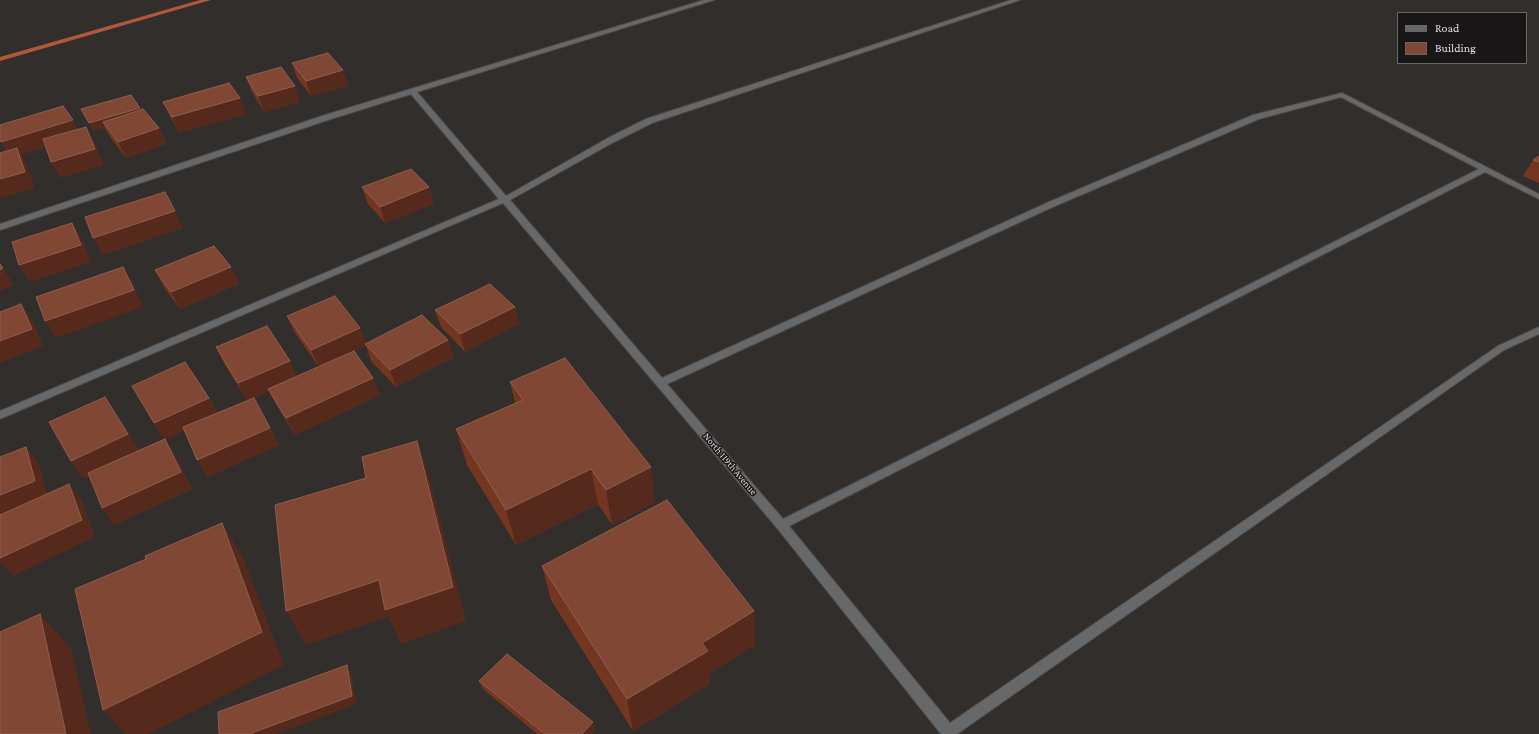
<!DOCTYPE html>
<html>
<head>
<meta charset="utf-8">
<style>
	body { margin:0 }
	#map { position:relative; width:1539px; height:734px; overflow:hidden; background:#322e2c; font-family:"Crimson Pro",serif }
	canvas { display:block }
	.legend { position:absolute; left:1397px; top:12px; width:130px; height:52px; box-sizing:border-box; background:#181616; border:1px solid #686565; margin:0; padding:5px 7px; list-style:none; font-size:12px; color:#dfdcdb }
	.legend li { display:flex; align-items:center; gap:8px; height:20px }
	.legend b { width:20px; border:1px solid #686565 }
</style>
</head>
<body>
<div id="map">
<canvas width="1539" height="734"></canvas>
<ul class="legend">
<li><b style="height:5px;background:#666869"></b>Road</li>
<li><b style="height:11px;background:#804735"></b>Building</li>
</ul>
</div>
<script>
const ctx = document.querySelector('canvas').getContext('2d');
ctx.lineJoin = 'round';
const shape = rows => new Path2D(rows.map(r => 'M' + r).join(''));
function fill(path, color) { ctx.fillStyle = color; ctx.fill(path, 'evenodd'); }
function trace(path, color, width, dash) { ctx.strokeStyle = color; ctx.lineWidth = width; ctx.lineCap = dash ? 'butt' : 'round'; ctx.setLineDash(dash || []); ctx.stroke(path); }
function drawText(font, color, halo, rows, align = 'center') {
  ctx.font = font + ' "Crimson Pro",serif'; ctx.lineWidth = 3; ctx.setLineDash([]); ctx.textBaseline = 'middle'; ctx.strokeStyle = halo; ctx.fillStyle = color; for (const [text, x, y, turn = 0] of rows) {
    ctx.save(); ctx.translate(x, y); ctx.rotate((+turn || 0) * Math.PI / 180); ctx.textAlign = isNaN(turn) ? turn : align; if (halo) ctx.strokeText(text, 0, 0); ctx.fillText(text, 0, 0); ctx.restore();
  }
}
fill(shape([
	[200,0,211,0,0,61,0,57,200,0]
]), '#b3573a');
const minor = shape([
	[704,0,714,0,417,92,506,196,608,138,646,119,1011,0,1020,0,652,123,614,142,510,200,662,378,1049,202,1253,115,1342,93,1539,194,1539,199,1485,172,789,526,950,723,1498,346,1539,327,1539,334,1504,350,957,734,941,734,777,528,503,203,0,419,0,411,499,199,411,94,331,119,0,230,0,224,325,115,704,0],
	[1341,97,1479,169,783,519,667,384,1055,206,1259,119,1341,97]
]);
trace(minor, '#4e4a48', 2);
fill(minor, '#666869');
fill(shape([
	[292,63,343,70,348,86,311,96,297,78],
	[246,77,300,102,264,112,252,92],
	[163,102,246,114,179,133,171,118],
	[81,109,141,110,159,128,166,144,126,158,111,138,105,128,94,131],
	[1539,156,1539,183,1523,176,1533,160],
	[362,187,434,204,385,223,368,204],
	[231,267,239,284,180,309,164,287,155,270],
	[515,307,519,324,465,352,441,327,435,310],
	[287,316,360,328,366,343,448,340,454,357,396,387,371,361,366,346,354,351,380,395,295,435,277,406,269,391,254,398,279,445,207,477,184,431,165,440,175,456,192,489,114,525,89,476,83,478,71,461,116,414,139,450,164,439,154,423,209,398,218,413,247,400,225,365,216,347,297,376,319,367,295,333],
	[510,382,655,502,612,525,598,504,516,545,467,465,456,429,515,403],
	[542,566,754,611,755,645,710,673,710,684,633,731,551,600],
	[479,681,593,722,595,730,591,734,537,734,483,689]
]), '#743521');
fill(shape([
	[343,70,348,86,311,96,306,81],
	[295,86,300,102,264,112,258,96],
	[240,98,246,114,179,133,172,117],
	[140,108,144,116,103,122,105,128,94,131,89,123],
	[73,120,81,136,21,155,27,165,35,188,0,198,0,179,11,158,1,142],
	[86,127,95,143,104,165,60,178,51,162],
	[159,128,166,144,126,158,118,142],
	[429,187,434,204,385,223,380,207],
	[175,211,183,228,103,255,93,238],
	[72,223,82,240,91,262,30,282,19,265],
	[123,267,133,284,143,307,56,338,45,321],
	[231,267,239,284,180,309,171,292],
	[3,268,14,285,0,291,0,270],
	[21,304,33,321,43,346,0,363,0,341],
	[515,307,519,324,465,352,460,334],
	[360,328,367,346,365,344,366,346,319,367,311,350],
	[448,340,454,357,396,387,390,370],
	[290,361,298,378,247,401,238,383],
	[373,378,380,395,295,435,286,418],
	[105,397,140,451,83,478,71,461],
	[209,398,219,415,165,440,175,456,192,489,114,525,102,508,165,441,154,423],
	[270,428,279,445,207,477,197,460],
	[417,441,429,476,466,621,401,644,388,617,306,645,286,611],
	[26,447,39,464,48,498,0,518,0,495],
	[651,467,655,502,612,525,606,490],
	[591,469,598,504,516,545,506,510],
	[69,484,82,501,95,537,13,576,0,561,0,558],
	[222,523,243,557,284,665,149,734,125,734,103,710],
	[754,611,755,645,710,673,710,684,633,731,627,699,702,643],
	[40,614,71,648,91,734,66,734],
	[347,665,351,674,357,704,277,734,249,734],
	[593,722,595,730,591,734,582,734]
]), '#552a1d');
const building = shape([
	[328,53,343,70,306,81,292,63,328,53],
	[281,67,295,86,258,96,246,77,281,67],
	[229,83,240,98,172,117,163,102,229,83],
	[131,95,140,108,89,123,81,109,131,95],
	[63,106,73,120,1,142,0,140,0,125,63,106],
	[143,109,159,128,118,142,103,122,143,109],
	[86,127,95,149,51,162,43,139,86,127],
	[17,148,25,172,0,179,0,153,17,148],
	[1539,156,1539,162,1533,160,1539,156],
	[411,169,429,187,380,207,362,187,411,169],
	[165,192,175,211,93,238,85,217,165,192],
	[72,223,81,245,19,265,12,242,72,223],
	[214,246,231,267,171,292,155,270,214,246],
	[0,264,3,268,0,270,0,264],
	[123,267,134,290,45,321,36,297,123,267],
	[490,284,515,307,460,334,435,310,490,284],
	[335,296,360,328,311,350,287,316,335,296],
	[21,304,32,329,0,341,0,312,21,304],
	[422,315,448,340,390,370,365,344,422,315],
	[267,326,290,361,238,383,216,347,267,326],
	[354,351,373,378,286,418,268,389,354,351],
	[565,358,651,467,606,490,591,469,506,510,456,429,523,400,510,382,565,358],
	[185,362,209,398,154,423,132,386,185,362],
	[105,397,128,434,71,461,49,422,105,397],
	[254,398,270,428,197,460,183,427,254,398],
	[165,439,181,472,102,508,88,473,165,439],
	[417,441,453,587,385,610,379,580,286,611,275,505,366,478,362,457,417,441],
	[26,447,35,481,0,495,0,457,26,447],
	[69,484,82,520,0,558,0,515,69,484],
	[667,500,754,611,702,643,708,651,627,699,542,566,667,500],
	[222,523,262,632,103,710,75,589,146,559,145,556,222,523],
	[40,614,66,734,0,734,0,632,40,614],
	[507,654,593,722,582,734,545,734,479,681,507,654],
	[347,665,352,696,249,734,219,734,218,712,347,665]
]);
fill(building, '#804735');
trace(building, '#8e5e4f', 1);
drawText('10px', '#dfdcdb', '#181616', [
	["North 119th Avenue",730,464,50]
]);
</script>
</body>
</html>
